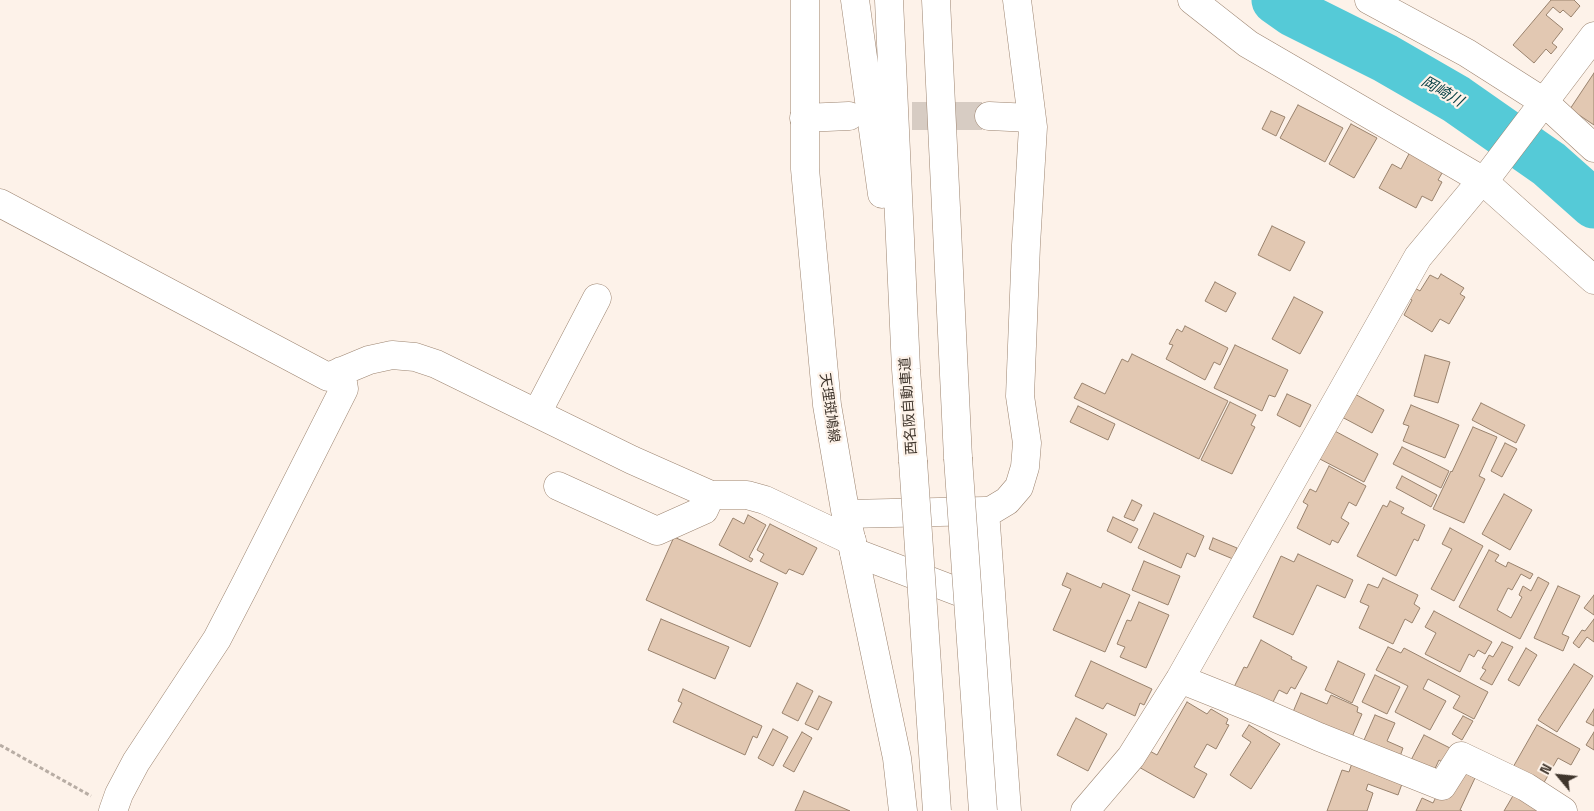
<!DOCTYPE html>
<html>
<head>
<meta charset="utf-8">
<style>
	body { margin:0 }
	#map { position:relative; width:1594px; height:811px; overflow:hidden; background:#fdf2e9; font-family:"Space Grotesk",sans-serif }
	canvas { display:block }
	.north { position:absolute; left:1534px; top:751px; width:50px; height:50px; -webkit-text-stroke:4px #fdf2e9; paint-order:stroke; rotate:298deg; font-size:14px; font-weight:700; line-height:20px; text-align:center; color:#3f352c }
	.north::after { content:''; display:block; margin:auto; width:18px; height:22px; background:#3f352c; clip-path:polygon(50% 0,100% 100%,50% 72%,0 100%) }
</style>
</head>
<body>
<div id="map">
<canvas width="1594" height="811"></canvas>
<div class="north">N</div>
</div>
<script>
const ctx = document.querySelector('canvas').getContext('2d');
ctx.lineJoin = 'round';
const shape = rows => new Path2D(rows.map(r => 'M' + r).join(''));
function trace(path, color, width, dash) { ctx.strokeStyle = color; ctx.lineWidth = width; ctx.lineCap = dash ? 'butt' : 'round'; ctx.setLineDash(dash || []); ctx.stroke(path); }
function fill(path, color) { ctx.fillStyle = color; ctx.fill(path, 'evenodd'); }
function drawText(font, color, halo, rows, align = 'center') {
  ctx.font = font + ' "Space Grotesk","Noto Sans JP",sans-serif'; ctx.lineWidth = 4.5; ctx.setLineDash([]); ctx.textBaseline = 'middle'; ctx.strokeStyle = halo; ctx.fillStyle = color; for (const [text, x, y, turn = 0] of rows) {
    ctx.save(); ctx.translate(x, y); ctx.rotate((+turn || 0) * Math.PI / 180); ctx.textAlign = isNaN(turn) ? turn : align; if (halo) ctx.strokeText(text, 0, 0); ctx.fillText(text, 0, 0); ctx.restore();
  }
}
trace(shape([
	[1276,0,1293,12,1385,58,1456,99,1549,164,1594,204]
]), '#55cad7', 49);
const building = shape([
	[1551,0,1574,0,1580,6,1571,17,1563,10,1560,13,1553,7,1546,15,1563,29,1552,43,1557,47,1551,54,1546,49,1534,63,1513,45,1551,0],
	[1594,73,1594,125,1570,109,1594,73],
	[1298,105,1343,128,1325,162,1280,138,1298,105],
	[1271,111,1285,117,1276,136,1262,129,1271,111],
	[1351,124,1377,138,1354,178,1329,164,1351,124],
	[1411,150,1445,168,1438,180,1442,182,1432,201,1422,196,1416,208,1379,188,1392,164,1401,169,1411,150],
	[1272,226,1305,242,1290,271,1258,255,1272,226],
	[1441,274,1464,288,1460,294,1465,297,1449,324,1440,319,1432,332,1404,315,1412,300,1407,297,1413,287,1420,291,1430,275,1438,279,1441,274],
	[1215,282,1236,293,1226,312,1205,301,1215,282],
	[1294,297,1323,312,1300,354,1272,339,1294,297],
	[1185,326,1228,348,1220,365,1214,362,1205,380,1166,359,1173,345,1169,344,1177,329,1182,332,1185,326],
	[1235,345,1288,370,1275,397,1269,395,1262,411,1214,388,1235,345],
	[1132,354,1228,401,1199,459,1074,398,1082,383,1105,394,1122,359,1128,362,1132,354],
	[1425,355,1450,362,1438,403,1414,396,1425,355],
	[1353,393,1384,410,1372,433,1340,416,1353,393],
	[1287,394,1311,405,1300,427,1277,415,1287,394],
	[1230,402,1256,415,1251,425,1255,427,1232,474,1201,460,1230,402],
	[1481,403,1525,425,1516,443,1472,420,1481,403],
	[1411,405,1459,425,1445,458,1403,441,1409,426,1403,424,1411,405],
	[1078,406,1115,424,1108,440,1070,422,1078,406],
	[1473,427,1497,437,1479,476,1485,479,1464,523,1433,509,1451,471,1452,472,1473,427],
	[1331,429,1378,454,1364,482,1316,457,1331,429],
	[1505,443,1517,449,1502,477,1491,471,1505,443],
	[1402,447,1449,471,1441,488,1393,464,1402,447],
	[1329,466,1366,486,1356,506,1349,502,1341,518,1349,523,1338,543,1332,540,1330,545,1297,528,1308,505,1303,502,1310,489,1316,492,1329,466],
	[1402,476,1437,495,1431,507,1396,488,1402,476],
	[1504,494,1532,510,1510,550,1482,534,1504,494],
	[1132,500,1142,505,1134,521,1124,517,1132,500],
	[1390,501,1404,508,1401,513,1425,525,1418,541,1414,539,1396,576,1357,556,1383,505,1387,507,1390,501],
	[1154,513,1204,536,1195,557,1187,553,1181,568,1138,548,1154,513],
	[748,515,766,525,749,557,753,559,751,562,719,545,733,518,744,524,748,515],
	[1113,517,1138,529,1131,543,1107,531,1113,517],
	[770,524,817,548,803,575,789,569,786,574,760,561,764,554,757,550,770,524],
	[1450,528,1483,546,1454,601,1431,589,1452,549,1442,544,1450,528],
	[674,537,778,583,750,647,646,600,674,537],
	[1213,538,1237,548,1233,559,1209,549,1213,538],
	[1489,550,1499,555,1495,561,1506,567,1508,562,1533,574,1530,579,1521,574,1512,590,1508,588,1497,610,1511,618,1522,597,1519,595,1523,586,1531,591,1538,577,1549,583,1520,639,1459,607,1489,550],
	[1298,554,1353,580,1345,598,1317,585,1293,635,1253,617,1281,556,1294,562,1298,554],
	[1144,561,1180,576,1168,605,1132,590,1144,561],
	[1067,573,1101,588,1103,583,1130,595,1105,652,1053,630,1071,589,1062,585,1067,573],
	[1383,578,1418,595,1414,604,1420,608,1412,623,1405,619,1393,644,1359,628,1369,606,1360,602,1368,584,1378,588,1383,578],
	[1558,586,1580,596,1562,634,1569,637,1563,651,1534,638,1558,586],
	[1594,595,1594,615,1584,608,1594,595],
	[1139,602,1169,615,1146,668,1120,657,1125,647,1117,644,1127,620,1131,621,1139,602],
	[1434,611,1492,642,1485,654,1478,650,1474,657,1469,654,1460,672,1425,654,1436,633,1425,627,1434,611],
	[661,619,729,647,715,679,648,650,661,619],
	[1594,619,1594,642,1587,637,1579,648,1573,643,1582,630,1585,631,1594,619],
	[1261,640,1292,657,1291,659,1307,667,1295,689,1291,687,1287,694,1279,690,1271,706,1234,687,1244,667,1247,668,1261,640],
	[1502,642,1513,647,1492,685,1480,679,1486,670,1482,668,1489,655,1493,657,1502,642],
	[1388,647,1401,653,1404,648,1488,692,1474,719,1453,708,1460,696,1428,679,1423,689,1446,701,1430,730,1395,712,1408,686,1376,670,1388,647],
	[1526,648,1537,655,1519,686,1508,680,1526,648],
	[1091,661,1152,689,1144,705,1140,703,1135,716,1107,703,1103,709,1075,696,1091,661],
	[1338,661,1365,674,1352,703,1325,690,1338,661],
	[1574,664,1593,676,1557,732,1538,720,1574,664],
	[1375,675,1400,687,1387,714,1362,702,1375,675],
	[797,683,813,691,798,721,782,713,797,683],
	[683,689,762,726,757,738,753,736,745,755,673,722,682,703,678,701,683,689],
	[1301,693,1327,704,1331,695,1358,707,1357,712,1362,714,1349,744,1290,719,1301,693],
	[819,696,832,702,818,730,805,724,819,696],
	[1187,702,1207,714,1211,709,1228,719,1226,724,1229,725,1216,749,1207,744,1194,767,1207,774,1194,798,1137,766,1146,749,1157,755,1187,702],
	[1594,709,1594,726,1586,722,1594,709],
	[1375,715,1395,723,1387,741,1403,748,1398,762,1361,747,1375,715],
	[1463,716,1473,721,1462,740,1452,734,1463,716],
	[1076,718,1107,734,1088,771,1057,755,1076,718],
	[1249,725,1280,744,1251,789,1230,775,1251,742,1242,736,1249,725],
	[1537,725,1580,749,1571,765,1558,758,1542,786,1512,769,1537,725],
	[773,729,788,737,773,766,758,758,773,729],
	[802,732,812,738,794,772,783,766,802,732],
	[1594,732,1594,750,1586,745,1594,732],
	[1424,735,1452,749,1445,764,1439,760,1433,773,1410,762,1424,735],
	[1352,763,1403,781,1398,795,1368,784,1366,790,1373,793,1367,811,1327,811,1342,770,1349,772,1352,763],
	[1456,769,1475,778,1460,810,1462,811,1416,811,1422,798,1433,803,1439,791,1456,769],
	[804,791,850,811,795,811,804,791],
	[1514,794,1548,811,1504,811,1514,794]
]);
fill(building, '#e2c8b2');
trace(building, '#99826d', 1);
trace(shape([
	[870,116,989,116]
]), '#d7ccc3', 28, [28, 14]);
const street = shape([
	[1192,0,1248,44,1482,180,1594,280],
	[1369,0,1467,53,1544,102,1594,148],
	[989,116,1031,118],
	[804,118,849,116],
	[0,203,328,377,369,360,392,355,415,357,436,364,632,460,711,495,747,495,765,500,852,541],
	[537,413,597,298],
	[558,486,657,531,704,510,711,495],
	[846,514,985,511],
	[854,552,988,603],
	[1180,679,1255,709,1319,737,1442,786,1461,756,1526,787,1563,811],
	[113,811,119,794,136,762,217,639,246,583,344,389,341,371],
	[1007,811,985,511,992,510,1007,501,1019,487,1025,467,1027,443,1020,396,1026,245,1033,127,1017,0],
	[1085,811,1131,757,1180,679,1418,257,1482,180,1491,172,1594,36]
]);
const secondary = shape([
	[805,0,805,169,827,405,845,510,897,758,903,811]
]);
const highway = shape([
	[855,0,882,194],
	[889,0,906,369,913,461],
	[936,0,958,458]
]);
trace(street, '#9c8470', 29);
trace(secondary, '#9c8470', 29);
trace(highway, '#9c8470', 29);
trace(shape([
	[0,745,91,796]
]), '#b8ada4', 3, [4, 2.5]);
trace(street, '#fff', 28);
trace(secondary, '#fff', 28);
trace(highway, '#fff', 28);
const highwayBridge = shape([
	[958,458,983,811],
	[913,461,937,811]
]);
trace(highwayBridge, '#9c8470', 29, []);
trace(highwayBridge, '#fff', 28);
drawText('14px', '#3f352c', '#fdf2e9', [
	["西名阪自動車道",909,406,-94],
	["天理斑鳩線",829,408,82]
]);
drawText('italic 15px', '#043d42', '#fdf2e9', [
	["岡崎川",1442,92,30]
]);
</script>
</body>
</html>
